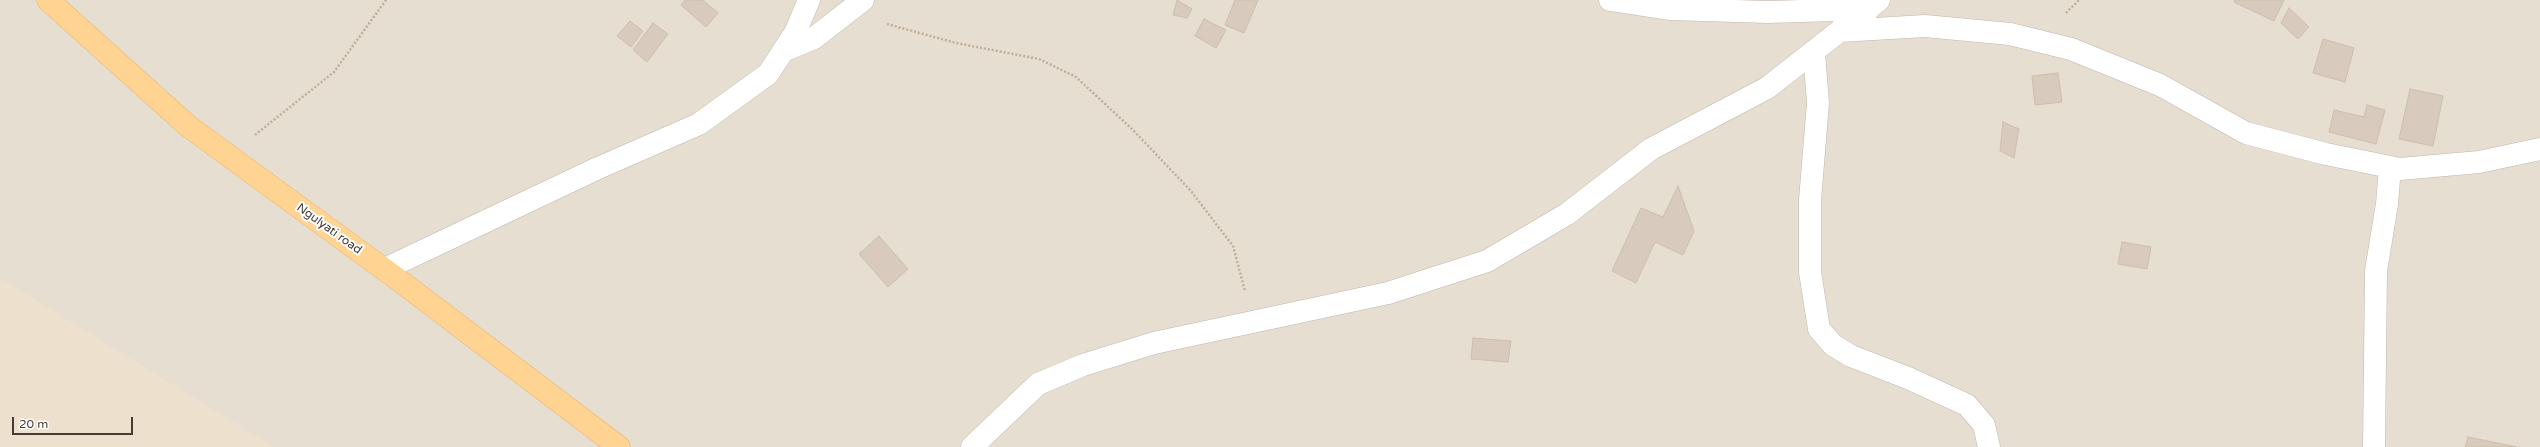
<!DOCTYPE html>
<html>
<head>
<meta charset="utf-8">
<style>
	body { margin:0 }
	#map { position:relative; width:2540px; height:447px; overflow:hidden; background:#f3ede4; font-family:"Varela Round",sans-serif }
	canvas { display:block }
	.scale { position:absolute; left:12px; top:417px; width:121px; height:18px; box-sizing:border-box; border:2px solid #453d34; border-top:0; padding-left:5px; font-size:12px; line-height:14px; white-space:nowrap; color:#453d34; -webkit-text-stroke:3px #fff; paint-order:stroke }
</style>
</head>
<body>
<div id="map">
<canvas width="2540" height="447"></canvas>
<div class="scale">20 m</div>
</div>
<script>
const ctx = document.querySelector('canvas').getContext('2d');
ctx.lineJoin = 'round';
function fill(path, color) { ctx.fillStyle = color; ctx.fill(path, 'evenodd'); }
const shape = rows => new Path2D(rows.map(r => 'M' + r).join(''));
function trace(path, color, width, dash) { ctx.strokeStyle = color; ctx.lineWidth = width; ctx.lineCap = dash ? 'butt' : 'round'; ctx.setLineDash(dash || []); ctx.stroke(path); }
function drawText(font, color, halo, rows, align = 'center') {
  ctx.font = font + ' "Varela Round",sans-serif'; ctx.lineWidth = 4; ctx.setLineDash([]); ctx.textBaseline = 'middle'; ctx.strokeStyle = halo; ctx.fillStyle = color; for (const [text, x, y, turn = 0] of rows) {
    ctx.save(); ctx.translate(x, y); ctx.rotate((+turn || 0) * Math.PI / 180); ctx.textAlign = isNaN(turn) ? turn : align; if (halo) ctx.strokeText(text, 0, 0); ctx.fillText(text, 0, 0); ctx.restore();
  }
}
fill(shape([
	[0,0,2540,0,2540,447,0,447]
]), '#e7ded2');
fill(shape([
	[0,278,274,447,0,447]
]), '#ede0cd');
const building = shape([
	[685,0,703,0,718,13,706,27,681,5,685,0],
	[1177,0,1192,9,1187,18,1173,15,1177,0],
	[1235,0,1258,0,1244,33,1225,25,1235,0],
	[2235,0,2284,0,2274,21,2234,2,2235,0],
	[2289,8,2309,27,2298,39,2281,23,2289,8],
	[1204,19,1226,30,1216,48,1195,36,1204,19],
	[630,21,643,31,631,47,617,36,630,21],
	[653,23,668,34,647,62,633,50,653,23],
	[2323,39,2354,48,2345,82,2313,73,2323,39],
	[2058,73,2062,102,2035,105,2032,76,2058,73],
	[2410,89,2443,96,2433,146,2399,139,2410,89],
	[2367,105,2385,110,2376,144,2329,132,2334,110,2364,117,2367,105],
	[2003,122,2019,129,2014,158,2000,151,2003,122],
	[1678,186,1694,231,1683,255,1655,242,1636,283,1612,271,1641,208,1663,217,1678,186],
	[879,236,908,269,888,287,859,254,879,236],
	[2122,242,2151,247,2147,269,2118,264,2122,242],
	[1473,338,1511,341,1508,362,1471,359,1473,338],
	[2468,437,2517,447,2465,447,2468,437]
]);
fill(building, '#d8cabc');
trace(building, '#d0beac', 1);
const minor = shape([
	[1610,0,1669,9,1768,12,1869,9],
	[1840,31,1925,26,2010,34,2071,49,2160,85,2246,133,2326,154,2400,169,2479,162,2540,149],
	[783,51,814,38,863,0],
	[1814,52,1818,103,1810,200,1810,272,1819,329,1833,345,1851,356,1908,378,1967,405,1984,425,1989,447],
	[385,269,596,169,699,124,768,74,795,33,809,0],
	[972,447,1038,384,1083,365,1154,343,1388,293,1487,261,1567,214,1651,149,1767,88,1879,0],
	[2374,447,2376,271,2387,204,2390,167]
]);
const major = shape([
	[48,0,188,126,396,278,619,447]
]);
trace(minor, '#c2b6aa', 23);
trace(major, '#e9af5d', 23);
trace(shape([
	[2066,13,2079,0],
	[887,24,956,43,1039,59,1076,77,1132,129,1191,191,1233,246,1245,291],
	[255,135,334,72,386,0]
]), '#c1ae97', 2.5, [2, 2]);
trace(minor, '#fff', 22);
trace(major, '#ffd391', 22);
drawText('12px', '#453d34', '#fff', [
	["Ngulyati road",329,229,36]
]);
</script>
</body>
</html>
